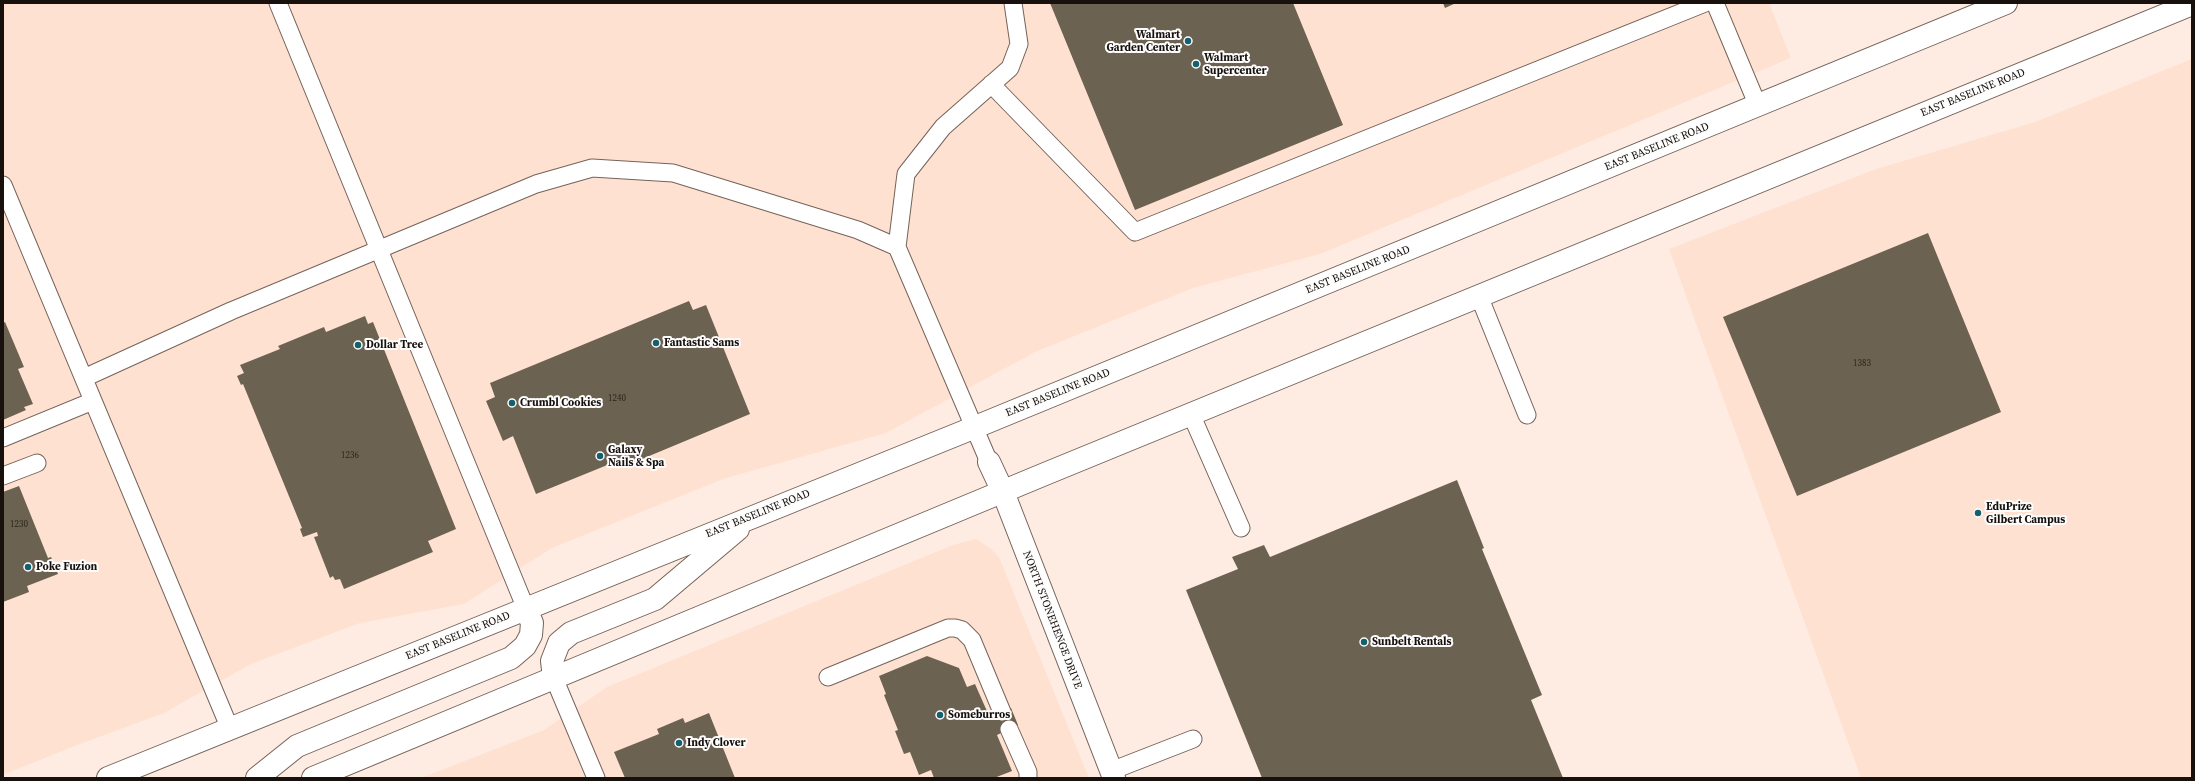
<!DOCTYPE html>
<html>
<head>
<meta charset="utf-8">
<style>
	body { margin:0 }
	#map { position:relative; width:2195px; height:781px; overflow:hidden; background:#feece3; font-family:"Source Serif 4",serif }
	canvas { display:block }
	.frame { position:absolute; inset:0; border:4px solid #17100c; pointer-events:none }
</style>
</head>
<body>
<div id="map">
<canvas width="2195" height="781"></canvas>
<div class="frame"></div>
</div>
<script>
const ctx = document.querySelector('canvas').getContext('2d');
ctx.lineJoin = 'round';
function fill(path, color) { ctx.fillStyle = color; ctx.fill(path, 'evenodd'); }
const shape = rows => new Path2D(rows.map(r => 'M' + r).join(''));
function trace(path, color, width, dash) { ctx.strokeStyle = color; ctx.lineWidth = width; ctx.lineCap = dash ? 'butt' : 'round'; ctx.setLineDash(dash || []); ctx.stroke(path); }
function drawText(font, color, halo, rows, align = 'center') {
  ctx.font = font + ' "Source Serif 4",serif'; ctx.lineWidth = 4; ctx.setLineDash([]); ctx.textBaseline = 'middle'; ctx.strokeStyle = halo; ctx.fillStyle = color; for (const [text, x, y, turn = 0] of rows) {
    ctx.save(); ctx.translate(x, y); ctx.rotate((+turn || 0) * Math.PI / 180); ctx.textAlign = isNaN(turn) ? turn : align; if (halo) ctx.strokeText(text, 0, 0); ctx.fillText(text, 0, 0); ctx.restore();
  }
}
fill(shape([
	[3,3,1769,3,1791,58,1320,254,1193,288,1035,352,886,433,723,479,552,548,464,604,360,623,251,664,164,713,72,747,3,775],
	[2192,59,2192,778,1861,778,1669,249,1876,169,2035,122],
	[976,539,990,548,999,557,1089,778,421,778,544,730,607,687,953,545]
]), '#ffe1d1');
fill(shape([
	[1050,3,1293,3,1343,125,1135,210],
	[1443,3,1456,3,1445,8],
	[1928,233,2001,412,1797,496,1723,317],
	[689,301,693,310,706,305,750,414,630,464,627,457,536,494,513,436,503,441,486,401,495,397,490,383],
	[365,316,368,324,373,322,456,529,428,541,433,552,344,589,340,579,335,580,333,576,330,578,314,537,318,536,317,532,303,537,300,529,302,528,243,384,241,385,237,376,244,373,240,365,280,349,278,346,324,327,326,332],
	[5,322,24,367,18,369,33,404,24,407,26,410,3,420,3,323],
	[1457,480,1484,548,1482,549,1542,695,1531,700,1563,778,1262,778,1186,590,1238,569,1232,557,1264,545,1270,557],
	[19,486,48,558,51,557,58,574,27,586,29,592,3,602,3,492],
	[927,656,959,668,967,687,975,684,990,718,1011,708,1018,725,997,735,1012,771,994,778,934,778,931,770,919,775,910,752,904,754,895,731,898,730,884,695,886,694,879,676],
	[709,713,735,778,625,778,614,752,659,734,657,729,683,718,685,723]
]), '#6c6251');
const lane = shape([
	[278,3,526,609],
	[1715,3,1758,106],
	[991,84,1135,232,1705,3],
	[3,185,230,729],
	[897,247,906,174,943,127,1010,68,1019,44,1013,3],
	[1479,296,1527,415],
	[84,378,231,311,536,184,592,168,673,173,858,230,897,247,989,462],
	[1191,414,1241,528],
	[3,438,93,401],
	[3,476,37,463],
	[828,677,948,628,955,628,962,630,972,640,1002,712],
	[554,678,596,778],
	[1009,729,1028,772,1028,778],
	[1111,771,1193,739]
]);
const street = shape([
	[989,462,1003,492,1114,778]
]);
const primary = shape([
	[554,678,552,661,559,643,571,633,655,599,738,529],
	[108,778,973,428,2006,3],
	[257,778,297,746,511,658,525,646,531,635,532,623,526,609],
	[313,778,1045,474,2192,4]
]);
trace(lane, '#756359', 19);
trace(street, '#756359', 24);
trace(primary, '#756359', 24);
trace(lane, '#fff', 17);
trace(street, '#fff', 22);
trace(primary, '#fff', 22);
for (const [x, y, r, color] of [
	[1188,41,4,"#15606e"],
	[1196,64,4,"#15606e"],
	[656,343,4,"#15606e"],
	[358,345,4,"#15606e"],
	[512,403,4,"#15606e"],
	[600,456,4,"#15606e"],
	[1978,513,4,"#15606e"],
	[28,567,4,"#15606e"],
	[1364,642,4,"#15606e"],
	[940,715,4,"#15606e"],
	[679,743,4,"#15606e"]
]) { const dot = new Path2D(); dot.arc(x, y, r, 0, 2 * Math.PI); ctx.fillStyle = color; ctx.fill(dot); trace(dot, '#fdfdfd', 1.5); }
drawText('9px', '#2c241d', null, [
	["1383",1862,364],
	["1240",617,399],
	["1236",350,456],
	["1230",19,525]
]);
drawText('bold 11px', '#17100c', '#fdfdfd', [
	["Walmart",1180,35,"right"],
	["Garden Center",1180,48,"right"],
	["Walmart",1204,58],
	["Supercenter",1204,71],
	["Fantastic Sams",664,343],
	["Dollar Tree",366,345],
	["Crumbl Cookies",520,403],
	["Galaxy",608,450],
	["Nails & Spa",608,463],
	["EduPrize",1986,507],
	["Gilbert Campus",1986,520],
	["Poke Fuzion",36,567],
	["Sunbelt Rentals",1372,642],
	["Someburros",948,715],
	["Indy Clover",687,743]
], 'left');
drawText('11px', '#17100c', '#fdfdfd', [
	["EAST BASELINE ROAD",1973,93,-22],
	["EAST BASELINE ROAD",1657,147,-22],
	["EAST BASELINE ROAD",1358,270,-22],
	["EAST BASELINE ROAD",1058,393,-22],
	["EAST BASELINE ROAD",758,514,-22],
	["NORTH STONEHENGE DRIVE",1052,620,69],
	["EAST BASELINE ROAD",458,636,-22]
]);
</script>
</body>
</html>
